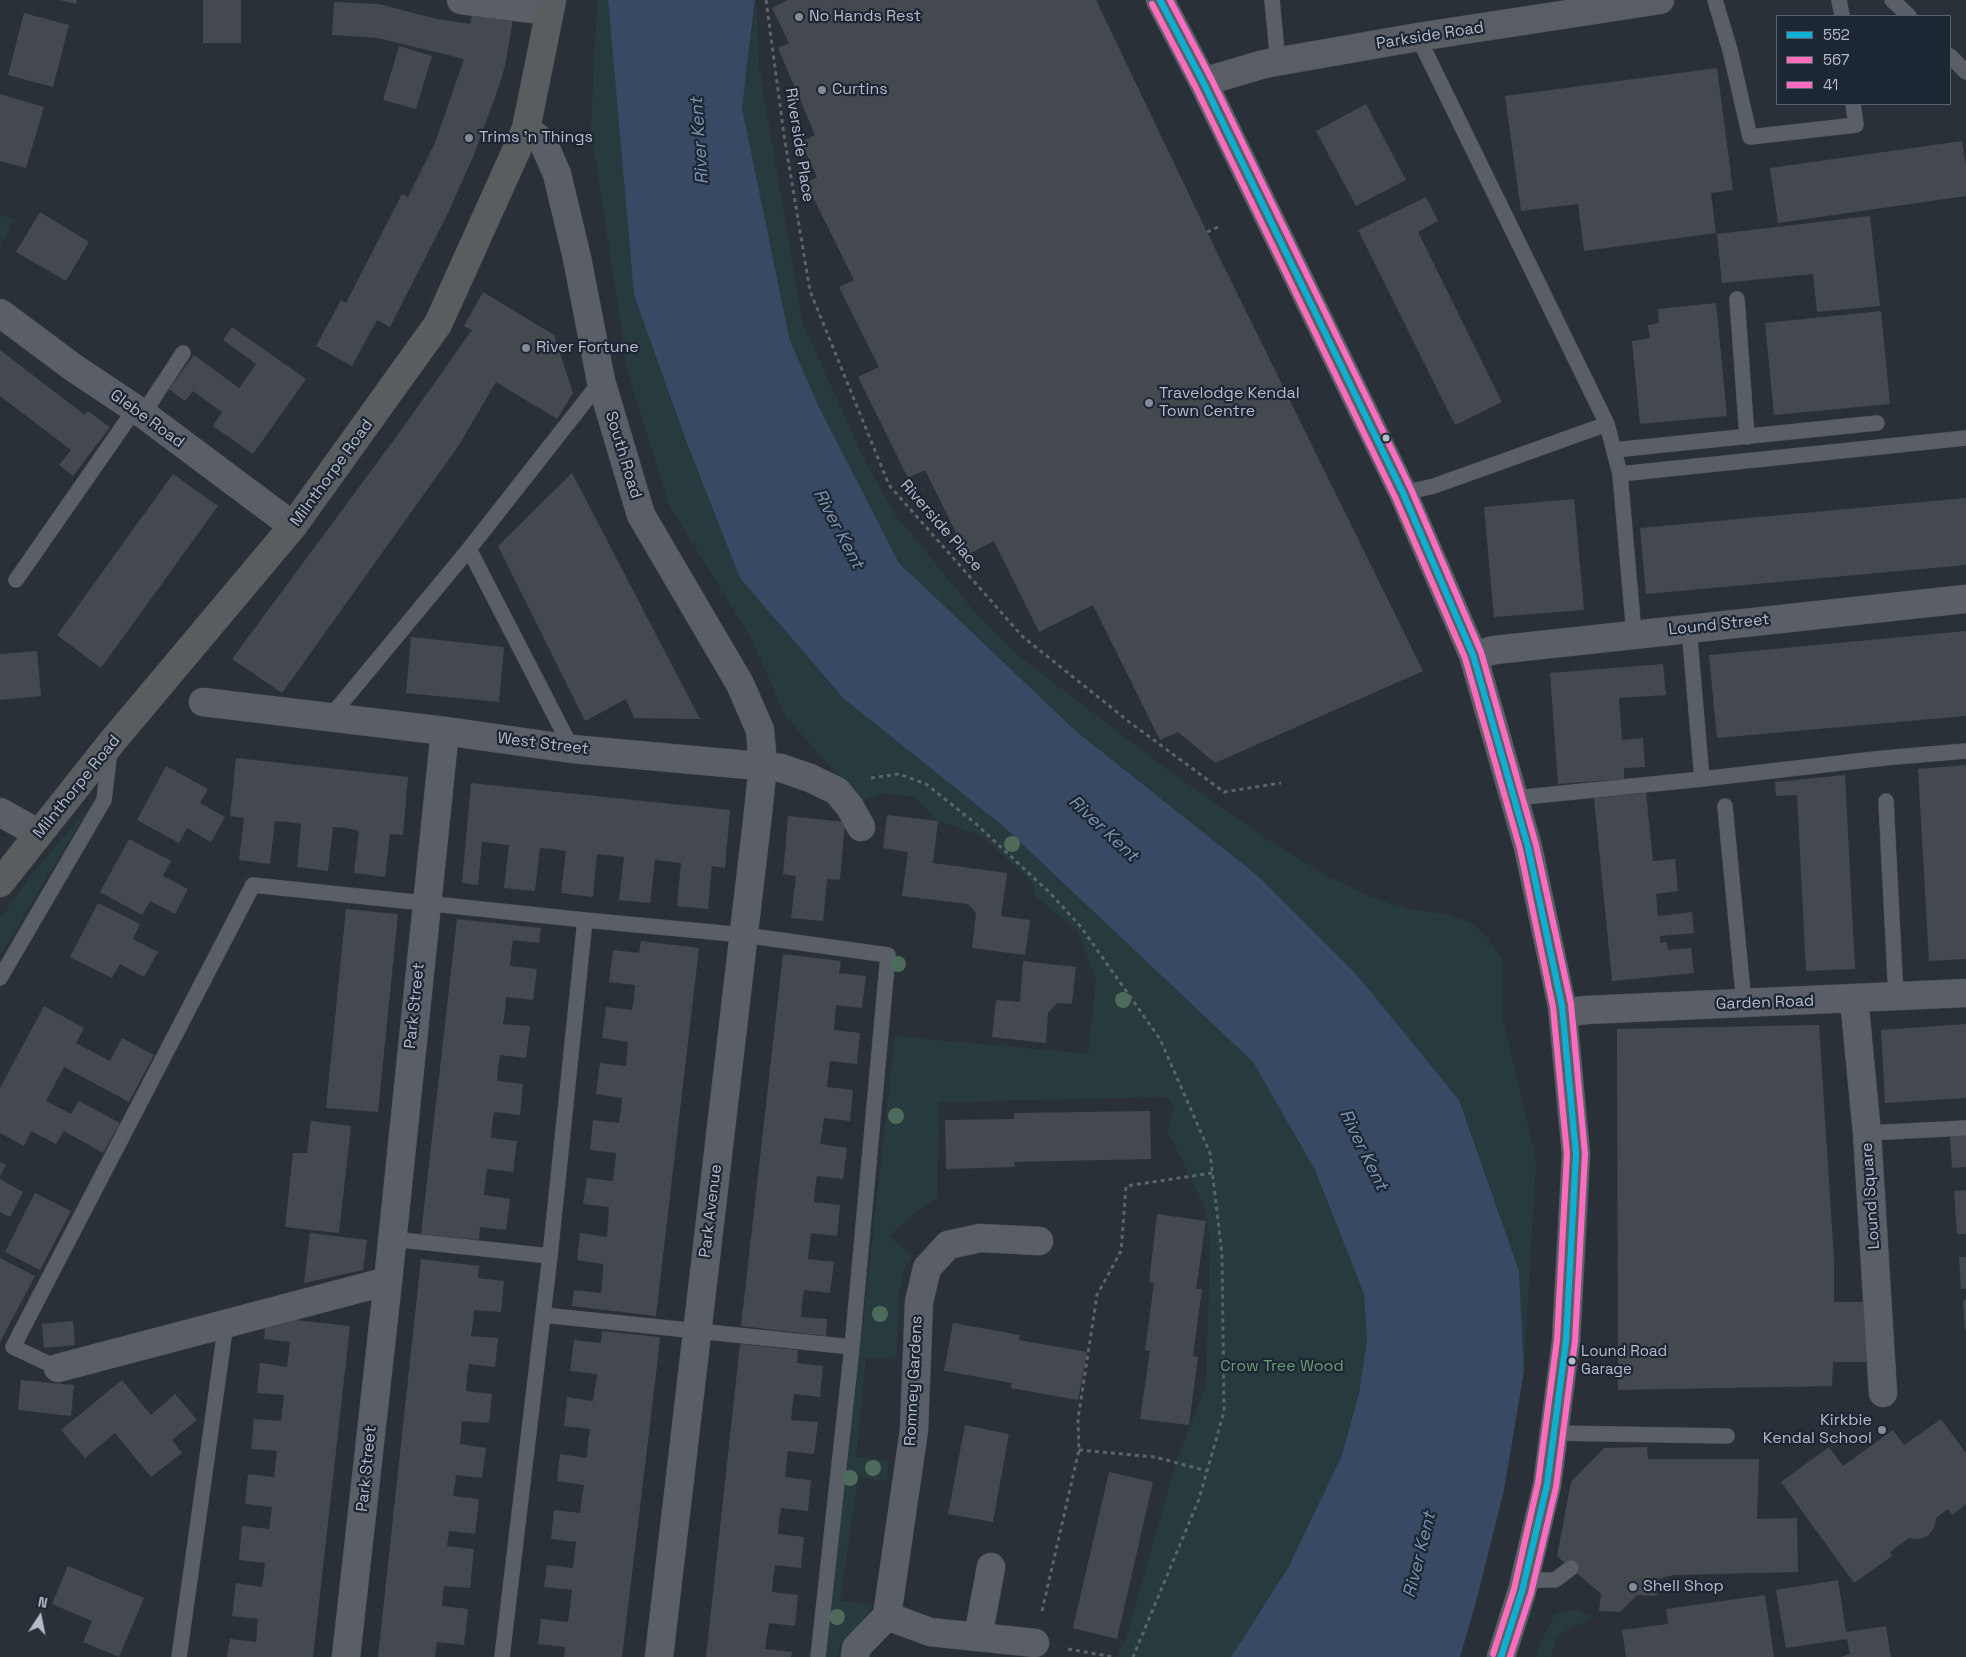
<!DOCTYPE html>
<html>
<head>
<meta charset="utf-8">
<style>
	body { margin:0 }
	#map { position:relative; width:1966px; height:1657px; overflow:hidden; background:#2a3038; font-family:"Space Grotesk",sans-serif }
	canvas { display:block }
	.legend { position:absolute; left:1776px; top:15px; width:175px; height:90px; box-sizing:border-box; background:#1d2633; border:1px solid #59626f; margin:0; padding:6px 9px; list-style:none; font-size:15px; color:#b4bcc9 }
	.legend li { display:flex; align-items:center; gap:10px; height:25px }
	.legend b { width:25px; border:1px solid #59626f }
	.north { position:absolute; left:15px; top:1592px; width:50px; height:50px; -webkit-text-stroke:4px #1d2633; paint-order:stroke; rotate:11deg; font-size:14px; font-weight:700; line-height:20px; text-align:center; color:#b4bcc9 }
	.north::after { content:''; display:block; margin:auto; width:18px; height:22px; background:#b4bcc9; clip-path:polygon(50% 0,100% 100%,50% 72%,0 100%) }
</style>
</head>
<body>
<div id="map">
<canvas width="1966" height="1657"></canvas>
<ul class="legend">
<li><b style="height:6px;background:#0dafd3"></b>552</li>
<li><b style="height:6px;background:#fb6dba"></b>567</li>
<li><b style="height:6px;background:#fc6dc2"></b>41</li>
</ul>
<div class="north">N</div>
</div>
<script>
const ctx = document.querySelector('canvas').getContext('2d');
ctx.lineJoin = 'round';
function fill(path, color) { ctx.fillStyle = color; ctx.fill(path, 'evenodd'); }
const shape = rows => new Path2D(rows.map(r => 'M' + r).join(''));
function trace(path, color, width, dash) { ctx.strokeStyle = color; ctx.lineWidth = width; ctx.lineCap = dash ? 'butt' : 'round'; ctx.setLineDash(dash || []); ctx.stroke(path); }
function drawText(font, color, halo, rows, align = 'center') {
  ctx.font = font + ' "Space Grotesk",sans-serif'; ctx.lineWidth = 4.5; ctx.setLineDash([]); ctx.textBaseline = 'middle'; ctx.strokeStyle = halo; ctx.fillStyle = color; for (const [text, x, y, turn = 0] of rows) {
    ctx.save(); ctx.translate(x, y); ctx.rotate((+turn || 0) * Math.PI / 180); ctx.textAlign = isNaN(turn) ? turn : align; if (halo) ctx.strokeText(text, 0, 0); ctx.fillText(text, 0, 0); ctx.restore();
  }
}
fill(shape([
	[597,0,608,0,634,295,844,699,1004,827,1253,1062,1315,1170,1364,1294,1367,1340,1359,1392,1342,1455,1288,1568,1231,1657,1117,1657,1126,1639,1176,1463,1206,1385,1210,1246,1206,1210,1167,1130,1174,1108,1168,1097,939,1102,937,1198,916,1212,889,1236,912,1256,904,1270,899,1294,897,1359,866,1357,856,1457,889,1461,887,1481,858,1477,840,1601,872,1605,864,1621,841,1643,836,1657,826,1657,895,1036,1088,1054,1096,980,1078,931,1037,898,1031,881,982,836,938,821,914,797,884,793,861,801,786,717,751,638,669,505,628,373,591,128],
	[756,0,759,66,802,321,863,457,894,513,981,619,1024,660,1172,773,1273,843,1325,875,1374,898,1413,910,1447,914,1472,923,1488,939,1502,960,1502,1015,1536,1159,1524,1371,1519,1271,1458,1100,1357,975,1258,876,1077,732,899,563,819,407,790,341,742,108],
	[0,214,14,220,0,247],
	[91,805,30,905,0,956,0,918,34,872],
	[1577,1610,1594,1617,1557,1635,1551,1657,1536,1657,1541,1642,1555,1614]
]), '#273a3e');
fill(shape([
	[608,0,755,0,742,108,790,341,819,407,899,563,1077,732,1258,876,1357,975,1459,1100,1519,1271,1524,1371,1504,1490,1476,1602,1460,1657,1231,1657,1288,1568,1342,1455,1359,1393,1367,1340,1364,1294,1315,1170,1253,1062,1004,827,844,699,740,578,687,443,634,295]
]), '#384963');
fill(shape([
	[60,0,77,0,76,4],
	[203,0,241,0,241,43,203,43],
	[788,0,1096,0,1207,232,1423,671,1215,763,1178,732,1160,740,1093,605,1039,632,994,541,967,555,925,470,908,478,858,377,879,367,839,287,854,280,806,183,817,177,801,142,815,135,778,48,789,43,772,8],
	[334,2,379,4,437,19,470,24,473,11,513,19,505,66,497,92,473,157,447,215,390,327,377,320,352,366,316,346,341,300,346,303,402,194,408,197,435,143,464,59,378,38,332,35],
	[24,13,69,25,53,87,8,75],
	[399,46,432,56,416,109,383,100],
	[1717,68,1733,190,1711,193,1716,233,1584,251,1578,204,1521,211,1505,96],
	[0,94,44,107,26,168,0,161],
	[1366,104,1406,180,1356,206,1316,131],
	[1962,141,1966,166,1966,196,1778,223,1770,168],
	[1426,197,1438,221,1418,232,1502,402,1455,425,1358,230],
	[40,212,89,242,66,281,16,252],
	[1870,216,1880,306,1817,312,1813,274,1722,283,1717,234],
	[483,292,554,335,573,393,557,419,496,382,459,445,282,693,232,659,399,433,472,330,464,326],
	[1716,303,1727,416,1640,424,1632,341,1650,338,1648,325,1659,323,1658,309],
	[1881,311,1890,404,1774,415,1765,323],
	[232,327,306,379,253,454,213,426,222,412,193,391,185,401,169,389,194,355,239,388,256,364,223,340],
	[0,350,81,412,84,415,88,411,110,427,73,476,59,465,71,450,0,396],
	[572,473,700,719,634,718,626,699,585,721,498,546],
	[173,474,218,506,101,668,57,635],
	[1966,498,1966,565,1646,594,1640,528],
	[1574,499,1584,610,1494,617,1484,507],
	[1966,631,1966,716,1717,738,1709,655],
	[411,637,504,647,499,702,406,693],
	[37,651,41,696,0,700,0,654],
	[1663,664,1666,695,1619,698,1622,740,1643,738,1645,767,1624,768,1624,779,1558,784,1550,673],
	[236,758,408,777,403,835,390,834,385,877,354,873,359,831,346,828,333,827,328,871,297,867,301,824,288,822,275,821,270,864,239,860,244,818,230,816],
	[1966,765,1966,959,1929,961,1918,769],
	[166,766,208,789,200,803,225,817,211,842,187,828,179,843,137,820],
	[1845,775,1855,969,1806,971,1797,795,1776,796,1775,782],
	[471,783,730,810,725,868,712,866,708,909,677,906,681,863,655,860,650,903,619,900,624,857,597,854,593,897,561,893,566,851,552,849,540,848,535,891,504,888,509,845,482,842,478,885,462,883],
	[1646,793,1653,861,1675,859,1678,891,1656,894,1658,916,1692,912,1694,933,1660,936,1660,943,1667,942,1668,950,1691,948,1694,973,1612,981,1594,798],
	[887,815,938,821,933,863,1007,873,1001,916,1030,920,1025,955,972,948,976,913,968,904,902,896,908,852,883,848],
	[788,816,845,822,840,880,827,879,823,921,791,918,796,876,783,874],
	[129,839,171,861,163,876,188,889,175,914,150,901,142,915,100,892],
	[98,903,140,924,133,939,158,952,144,977,120,964,112,978,70,957],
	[346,909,398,914,378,1112,326,1108],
	[457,919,541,928,539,943,513,940,511,954,510,966,537,969,533,1000,506,997,505,1011,503,1024,530,1026,526,1058,500,1055,498,1068,497,1081,523,1084,520,1115,494,1112,492,1125,491,1138,517,1141,513,1172,487,1169,485,1183,484,1195,510,1199,506,1230,480,1227,479,1240,421,1234],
	[641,941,699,948,656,1316,572,1306,574,1290,601,1293,603,1273,603,1264,577,1260,580,1233,607,1237,609,1207,583,1204,587,1178,613,1181,615,1165,616,1153,590,1150,593,1120,619,1123,621,1109,622,1098,596,1094,600,1063,626,1066,628,1042,602,1038,606,1007,632,1010,634,998,635,985,609,982,613,950,639,953],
	[783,954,841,961,839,973,866,976,862,1008,836,1005,834,1030,860,1033,857,1064,830,1061,827,1087,853,1090,850,1121,824,1118,822,1132,820,1144,847,1148,843,1179,817,1176,815,1189,814,1202,840,1205,837,1236,811,1233,808,1259,834,1262,830,1293,804,1290,802,1304,801,1317,827,1319,826,1336,741,1326],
	[1023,961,1076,967,1072,1004,1057,1003,1048,1013,1046,1043,992,1037,996,1000,1020,1002],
	[44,1006,84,1028,76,1043,110,1061,122,1038,154,1055,129,1102,64,1067,46,1101,71,1114,79,1101,120,1123,103,1153,64,1131,56,1144,31,1131,24,1146,0,1133,0,1088],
	[1966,1024,1966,1098,1885,1103,1881,1030],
	[1819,1025,1834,1259,1834,1302,1866,1302,1866,1362,1833,1362,1832,1386,1618,1390,1617,1029],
	[1150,1111,1151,1159,1014,1162,1015,1167,946,1169,945,1120,1014,1119,1014,1113],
	[311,1121,351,1126,339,1233,285,1227,293,1153,307,1153],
	[1966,1135,1966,1167,1952,1168,1950,1136],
	[0,1162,6,1165,0,1176],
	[0,1179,23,1192,10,1217,0,1212],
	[1966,1190,1966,1234,1957,1234,1954,1191],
	[35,1193,71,1211,40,1270,5,1252],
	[1157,1214,1206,1221,1196,1289,1202,1289,1193,1356,1198,1357,1189,1425,1140,1419,1150,1351,1145,1350,1154,1283,1149,1282],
	[310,1233,367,1240,363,1270,304,1283],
	[1959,1257,1966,1257,1966,1289,1961,1289],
	[0,1258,35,1276,0,1342],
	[421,1259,479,1266,478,1278,504,1281,501,1312,474,1310,473,1323,471,1336,498,1338,495,1367,469,1364,467,1375,466,1391,492,1394,489,1423,462,1421,460,1444,486,1448,482,1478,456,1475,455,1483,453,1496,479,1499,475,1534,449,1531,447,1546,474,1549,470,1588,444,1586,443,1592,442,1606,468,1609,464,1645,437,1642,435,1657,378,1657],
	[1963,1300,1966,1300,1966,1331,1965,1331],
	[266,1317,350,1326,313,1657,227,1657,230,1639,256,1642,258,1619,232,1616,236,1583,262,1587,264,1572,265,1563,239,1560,242,1526,269,1529,272,1507,245,1504,248,1474,274,1477,277,1451,251,1449,254,1419,281,1421,284,1395,257,1393,260,1363,287,1367,290,1342,264,1339],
	[73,1321,75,1345,44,1348,42,1324],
	[953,1323,1020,1335,1019,1340,1087,1352,1078,1400,1011,1388,1012,1383,944,1371],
	[602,1331,660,1337,657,1366,622,1657,564,1657,565,1647,538,1644,541,1619,568,1622,570,1607,572,1590,544,1587,547,1565,573,1568,576,1542,551,1539,554,1510,580,1513,582,1497,584,1485,557,1481,560,1454,587,1458,588,1442,590,1429,564,1426,567,1397,593,1401,597,1374,570,1371,574,1340,601,1343],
	[740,1344,798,1350,797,1363,823,1366,820,1397,794,1394,791,1420,818,1422,814,1454,788,1451,785,1477,811,1480,808,1511,781,1508,779,1521,778,1534,804,1537,801,1568,775,1565,773,1579,772,1592,798,1595,795,1626,769,1623,765,1649,792,1652,791,1657,706,1657],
	[21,1380,74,1385,71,1416,18,1410],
	[122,1380,151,1415,175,1394,197,1420,172,1440,182,1453,151,1477,115,1433,85,1458,61,1430],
	[1941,1419,1966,1453,1966,1504,1952,1515,1948,1509,1936,1518,1934,1528,1928,1536,1919,1539,1909,1538,1890,1552,1892,1556,1854,1583,1781,1482,1829,1447,1843,1466,1893,1430,1904,1445],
	[965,1425,1009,1434,993,1522,948,1514],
	[1647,1447,1648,1459,1759,1459,1757,1519,1797,1518,1798,1572,1673,1575,1659,1579,1657,1596,1637,1595,1620,1612,1599,1611,1601,1594,1557,1556,1571,1482,1604,1448],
	[1109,1472,1153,1482,1117,1639,1073,1628],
	[68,1566,144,1598,119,1657,83,1642,92,1621,52,1604],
	[1838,1580,1846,1632,1886,1626,1891,1657,1841,1657,1850,1654,1847,1639,1786,1648,1776,1590],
	[1765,1595,1774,1657,1626,1657,1622,1630,1668,1624,1666,1609]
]), '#444950');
const lane = shape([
	[1272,0,1278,62],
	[1715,0,1730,50,1750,137,1856,125,1853,104],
	[1839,0,1842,16],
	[1892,0,1909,16],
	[1418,37,1607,424,1620,474,1634,634],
	[1950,56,1966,72],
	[1737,299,1747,437],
	[143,414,183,353],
	[1614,450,1877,423],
	[1620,474,1966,438],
	[1403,493,1434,486,1607,424],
	[469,549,572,749],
	[16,580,135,409],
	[1689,628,1702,779],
	[330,717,469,549,601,381],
	[1515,798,1702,779,1884,758,1966,751],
	[1886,801,1896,997],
	[1725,806,1744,1004],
	[0,978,104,800,110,750],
	[1867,1133,1966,1128],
	[392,1239,550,1256],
	[543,1315,852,1347],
	[58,1368,13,1347,253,885,585,920,744,935,888,955,852,1347,818,1657],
	[1553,1433,1727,1436],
	[1525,1580,1555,1580,1571,1568],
	[179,1657,226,1323],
	[502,1657,550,1256,585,920]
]);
const street = shape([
	[461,0,549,11],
	[526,129,543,142,557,174,577,258,601,381,641,515,740,684,760,730,763,765,758,813,659,1657],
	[0,313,74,368,143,414,293,526],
	[1473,655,1495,650,1966,599],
	[203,702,445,731,572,749,781,768,810,778,837,791,850,807,861,827],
	[0,812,39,834],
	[1854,999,1867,1133,1883,1393],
	[1563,1013,1586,1010,1966,993],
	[58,1368,388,1281],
	[887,1616,930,1632,1035,1643],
	[978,1637,991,1567],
	[346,1657,388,1281,445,731],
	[855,1657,856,1648,887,1616,914,1430,919,1302,927,1268,948,1245,980,1238,1039,1241]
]);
const secondary = shape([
	[1203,82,1264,64,1418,37,1660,0]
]);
const primary = shape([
	[1160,0,1203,82,1403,493,1473,655,1528,847,1562,1006,1576,1154,1566,1341,1547,1485,1522,1591,1501,1657]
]);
const highway = shape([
	[0,883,111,743,293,526,438,324,526,129,552,0]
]);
trace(lane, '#484c53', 16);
trace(street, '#484c53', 29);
trace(secondary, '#484c53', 29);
trace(primary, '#484c55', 29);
trace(highway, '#474c53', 29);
trace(shape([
	[766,0,784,135,810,291,889,485,1023,637,1132,724,1224,792,1281,783],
	[1207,232,1218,227],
	[871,778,899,774,926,784,975,823,1050,893,1081,927,1160,1039,1210,1153,1222,1254,1224,1412,1199,1499,1133,1657],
	[1079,1450,1155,1457,1207,1471],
	[1042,1611,1079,1450,1078,1419,1097,1295,1121,1251,1126,1186,1212,1173],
	[1068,1649,1113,1657]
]), '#5d636a', 3, [4, 4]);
trace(lane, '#5a5e66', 15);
trace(street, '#5a5e66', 28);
trace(secondary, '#595d64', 28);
trace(primary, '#5c6168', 28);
trace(highway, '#5a5d60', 28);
trace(shape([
	[1160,0,1203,82,1403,493,1473,655,1528,847,1562,1006,1576,1154,1566,1341,1547,1485,1522,1591,1501,1657]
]), '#0dafd3', 6);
trace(shape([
	[1152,4,1195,86,1395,497,1465,658,1520,849,1553,1007,1567,1154,1557,1340,1538,1483,1514,1589,1493,1654]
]), '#fb6dba', 6);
trace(shape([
	[1170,0,1211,78,1411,489,1481,652,1536,845,1571,1004,1585,1154,1575,1341,1556,1487,1531,1593,1510,1657]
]), '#fc6dc2', 6);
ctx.fillStyle = '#4e6a5a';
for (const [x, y] of [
	[1012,844],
	[898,964],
	[1123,1000],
	[896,1116],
	[880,1314],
	[873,1468],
	[850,1478],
	[837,1617]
]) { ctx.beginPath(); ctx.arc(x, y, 8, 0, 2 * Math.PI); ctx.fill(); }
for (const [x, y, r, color] of [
	[799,17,5,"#848b96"],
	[822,90,5,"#848b96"],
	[469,138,5,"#848b96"],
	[526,348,5,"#848b96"],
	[1149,403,5,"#848b96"],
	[1386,438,4.5,"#b4bcc9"],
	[1572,1361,4.5,"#b4bcc9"],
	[1882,1430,5,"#848b96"],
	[1633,1587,5,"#848b96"]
]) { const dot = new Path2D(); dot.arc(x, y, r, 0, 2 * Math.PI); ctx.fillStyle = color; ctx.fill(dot); trace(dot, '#1d2633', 2); }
drawText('15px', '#b4bcc9', '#1d2633', [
	["Lound Road",1581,1352],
	["Garage",1581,1370]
], 'left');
drawText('16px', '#b4bcc9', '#1d2633', [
	["No Hands Rest",809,17],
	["Curtins",832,90],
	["Trims 'n Things",479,138],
	["River Fortune",536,348],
	["Travelodge Kendal",1159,394],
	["Town Centre",1159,412],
	["Kirkbie",1872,1421,"right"],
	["Kendal School",1872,1439,"right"],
	["Shell Shop",1643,1587]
], 'left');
drawText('16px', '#b4bcc9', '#1d2633', [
	["Parkside Road",1430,36,-9],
	["Riverside Place",799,145,81],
	["Glebe Road",147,419,36],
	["South Road",623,455,73],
	["Milnthorpe Road",332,473,-54],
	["Riverside Place",941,526,49],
	["Lound Street",1719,625,-6],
	["West Street",543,744,7],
	["Milnthorpe Road",77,787,-51],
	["Garden Road",1765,1003,-2],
	["Park Street",415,1006,-84],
	["Lound Square",1871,1196,-94],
	["Park Avenue",711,1211,-83],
	["Romney Gardens",914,1381,-87],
	["Park Street",367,1469,-84]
]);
drawText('16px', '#6b9a76', '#1d2633', [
	["Crow Tree Wood",1282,1367]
]);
drawText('italic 18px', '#7c92b1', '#1d2633', [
	["River Kent",700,141,-94],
	["River Kent",838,529,62],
	["River Kent",1103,829,43],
	["River Kent",1363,1150,64],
	["River Kent",1420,1555,-76]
]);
</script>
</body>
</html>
